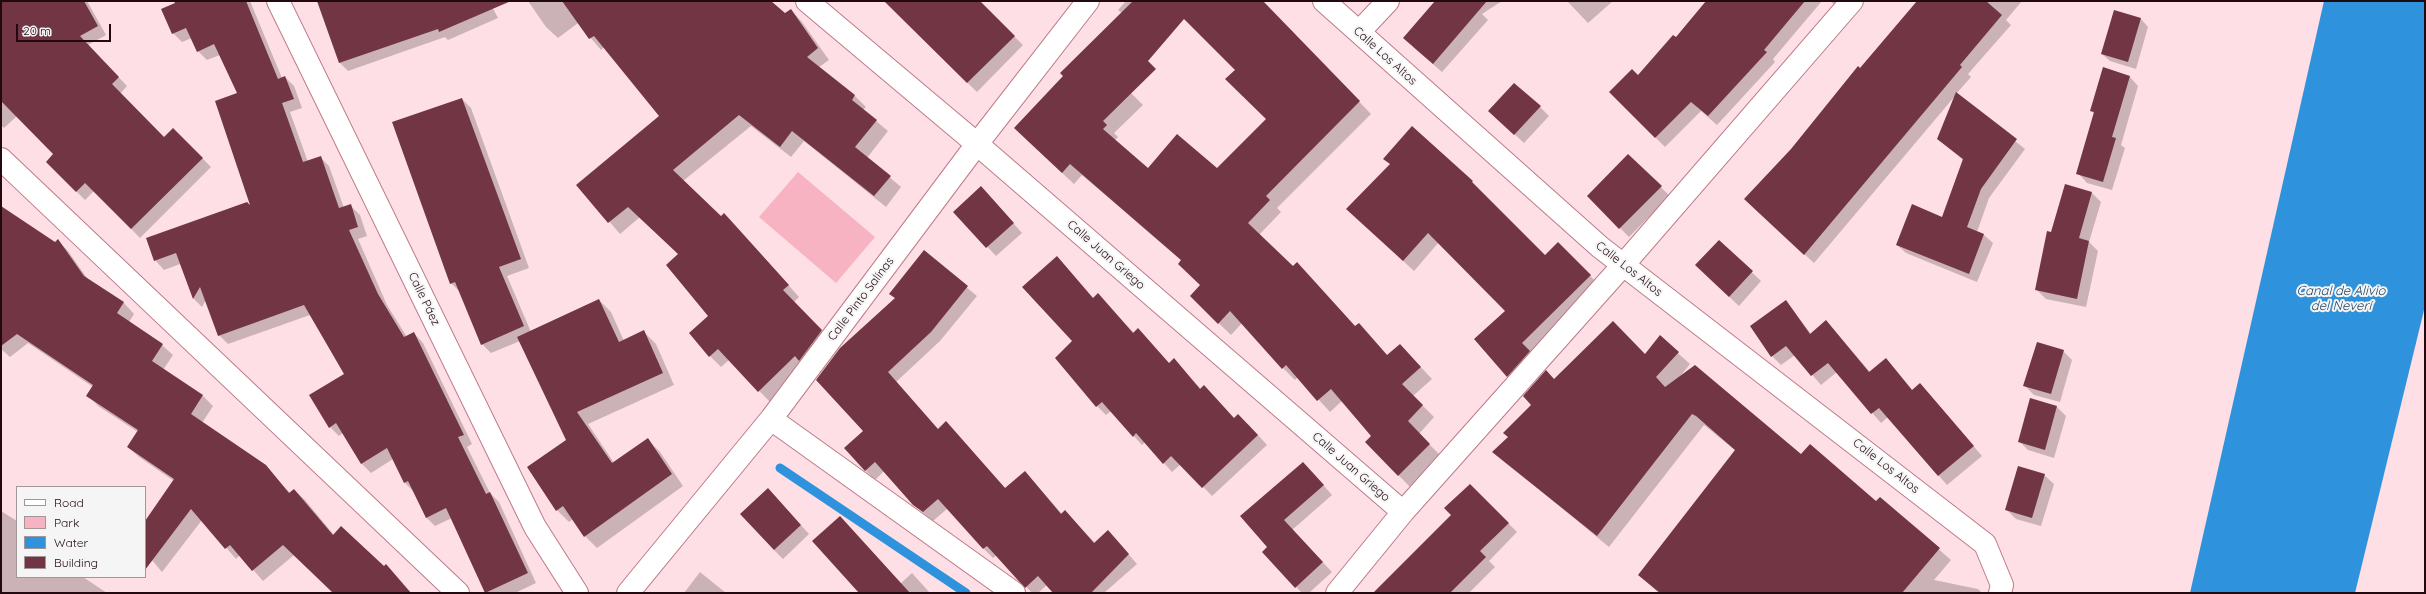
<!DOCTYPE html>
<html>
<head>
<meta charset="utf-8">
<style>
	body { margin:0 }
	#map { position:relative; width:2426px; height:594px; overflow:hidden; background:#fedfe5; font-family:Quicksand,sans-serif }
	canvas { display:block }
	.frame { position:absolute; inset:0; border:2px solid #220910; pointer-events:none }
	.legend { position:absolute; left:16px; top:486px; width:130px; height:92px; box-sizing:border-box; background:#f5f5f5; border:1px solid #a19799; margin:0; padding:5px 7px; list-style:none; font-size:12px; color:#220910 }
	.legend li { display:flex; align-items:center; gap:8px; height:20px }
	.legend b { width:20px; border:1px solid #a19799 }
	.scale { position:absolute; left:16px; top:24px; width:95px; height:18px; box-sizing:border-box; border:2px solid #220910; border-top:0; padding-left:5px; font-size:12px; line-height:14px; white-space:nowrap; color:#220910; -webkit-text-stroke:3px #f5f5f5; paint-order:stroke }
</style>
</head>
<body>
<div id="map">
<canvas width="2426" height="594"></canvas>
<div class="frame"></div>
<ul class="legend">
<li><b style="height:5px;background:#fff"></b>Road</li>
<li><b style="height:11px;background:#f8b3c2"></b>Park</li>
<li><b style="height:11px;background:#2e92dc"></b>Water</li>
<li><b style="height:11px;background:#723544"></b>Building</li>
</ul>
<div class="scale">20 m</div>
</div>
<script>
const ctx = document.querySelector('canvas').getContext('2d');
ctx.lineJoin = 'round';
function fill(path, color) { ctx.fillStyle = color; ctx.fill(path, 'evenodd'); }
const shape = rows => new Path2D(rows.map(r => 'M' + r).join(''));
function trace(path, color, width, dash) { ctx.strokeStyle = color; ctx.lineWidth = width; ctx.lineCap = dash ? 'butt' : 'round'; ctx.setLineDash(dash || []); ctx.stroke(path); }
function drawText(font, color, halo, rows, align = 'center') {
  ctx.font = font + ' Quicksand,sans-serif'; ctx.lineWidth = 4; ctx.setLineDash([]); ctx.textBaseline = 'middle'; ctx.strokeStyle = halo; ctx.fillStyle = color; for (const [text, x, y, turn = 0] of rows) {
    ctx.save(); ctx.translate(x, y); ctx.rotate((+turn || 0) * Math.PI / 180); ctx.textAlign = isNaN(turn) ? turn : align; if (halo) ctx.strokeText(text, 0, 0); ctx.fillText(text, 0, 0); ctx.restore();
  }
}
fill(shape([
	[798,172,875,237,836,283,759,217]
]), '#f8b3c2');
fill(shape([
	[2324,1,2425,1,2425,306,2355,593,2190,593]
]), '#2e92dc');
fill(shape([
	[1,1,87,1,106,35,88,45,127,86,120,94,164,138,173,129,211,167,140,238,94,191,85,200,47,162,55,154,17,116,4,128,1,125],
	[183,1,250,1,282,78,285,77,294,86,302,108,290,112,308,162,320,157,329,166,344,208,350,205,360,215,367,236,358,239,387,305,407,337,414,333,423,343,472,444,467,447,490,493,499,502,536,583,515,593,486,593,452,518,435,526,426,517,414,492,404,482,393,459,371,473,362,464,343,433,339,436,330,427,345,374,310,315,228,344,219,335,206,300,202,307,193,298,180,264,164,270,155,260,252,209,238,94,220,55,207,60,198,51,192,38,182,42,173,33],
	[317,1,489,1,498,18,448,40,445,37,348,71,340,63],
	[528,1,770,1,785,15,791,10,802,22,829,60,819,67,855,96,866,107,863,110,888,131,867,158,901,187,886,207,804,141,791,157,751,126,683,181,721,217,724,214,735,225,799,297,794,302,832,342,770,402,729,360,721,367,710,356,710,316,679,254,640,217,620,234,578,185,661,116,604,47,601,50,578,23,558,38,546,27],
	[884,1,978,1,1023,45,977,92],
	[1126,1,1196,1,1124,86,1143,105,1114,133,1118,137,1115,140,1148,169,1217,170,1268,119,1236,70,1235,1,1262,1,1371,114,1277,208,1281,212,1259,235,1355,327,1359,324,1388,356,1400,345,1432,379,1413,396,1434,417,1419,434,1441,456,1410,487,1366,442,1372,436,1342,401,1330,412,1298,377,1295,380,1283,368,1242,323,1231,335,1203,308,1201,285,1182,261,1082,175,1074,184,1027,140,1122,13,1118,10],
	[1436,1,1502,1,1482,14,1488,20,1442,72,1413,47],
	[1567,1,1613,1,1588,23],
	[1707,1,1822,1,1773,59,1775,62,1717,125,1701,111,1665,147,1610,92,1638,77,1676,39],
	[1830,1,1841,1,1836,6],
	[1918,1,2022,1,2006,20,2011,25,1968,74,1971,77,1956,94,2025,149,1989,198,1977,232,1984,235,1993,243,1977,282,1906,253,1897,245,1942,218,1963,160,1938,139,1955,96,1814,263,1754,208,1791,150],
	[2141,19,2148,27,2136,69,2110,61,2102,54],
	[2129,76,2138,86,2121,145,2125,148,2112,190,2087,183,2078,173,2095,114,2091,111],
	[462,99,471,108,529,268,507,276,531,332,599,300,611,312,624,341,644,332,656,344,674,385,588,424,614,463,648,440,660,452,683,486,597,548,585,536,573,519,569,522,557,510,568,440,520,341,491,353,482,344,460,292,451,283],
	[1540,107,1549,116,1524,143,1499,120],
	[1412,128,1472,182,1545,256,1558,243,1600,286,1518,386,1508,376,1506,311,1439,242,1414,271,1358,219],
	[1628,156,1670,196,1629,237,1588,196],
	[2066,186,2092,193,2101,202,2089,242,2098,251,2086,307,2046,299,2036,289],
	[990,197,1022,233,996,256,955,212],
	[1,208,55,243,58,241,68,251,89,281,124,303,134,314,129,322,162,345,173,355,163,370,203,396,213,406,202,423,265,466,290,493,294,490,305,500,334,535,384,568,386,566,411,593,334,593,294,555,263,581,240,555,236,559,202,520,162,572,145,552,145,523,174,481,139,457,128,447,138,432,98,406,88,395,93,387,28,343,10,357,1,349],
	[1719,241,1761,281,1739,306,1705,274],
	[924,252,977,296,940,341,896,382,938,430,946,423,1006,489,1034,482,1062,514,1065,511,1095,543,1117,541,1137,564,1104,593,1054,593,1047,585,1038,593,1032,593,997,555,993,558,984,549,948,508,933,521,914,505,884,471,875,480,864,469,865,431,896,299,891,294],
	[1098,294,1134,333,1169,364,1174,360,1201,389,1234,419,1248,424,1267,445,1212,496,1181,464,1172,472,1145,442,1142,445,1111,411,1106,415,1097,406,1073,341,1093,298],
	[1786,301,1811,334,1826,321,1870,372,1886,359,1913,391,1929,394,1982,456,1947,485,1888,417,1881,423,1837,372,1821,385,1795,355,1781,365,1772,356],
	[1660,337,1690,364,1678,379,1876,503,1880,498,1951,560,1934,580,1978,589,1982,593,1659,593,1639,575,1736,451,1704,425,1609,547,1494,452,1509,437,1533,405,1555,380,1645,355],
	[2063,351,2072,360,2060,402,2034,395,2024,385],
	[2031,399,2057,407,2066,416,2054,458,2028,450,2019,441],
	[1312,472,1332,495,1292,530,1332,572,1309,593,1302,593,1263,552,1269,547,1242,517],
	[2044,475,2054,484,2041,526,2016,519,2006,509],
	[1470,485,1517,532,1489,561,1495,567,1469,593,1392,593,1452,515],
	[777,499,809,534,783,559,774,550],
	[1,511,17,521,17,577,83,577,107,593,1,593],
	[700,572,726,593,684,593],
	[912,573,930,593,861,593,901,583]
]), '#0003');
trace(shape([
	[780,468,966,593]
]), '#2e92dc', 9);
fill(shape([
	[1,1,84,1,98,26,80,36,119,77,112,84,164,137,173,128,203,158,131,229,85,183,76,192,46,162,53,154,1,101],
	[174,1,246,1,278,79,285,76,294,99,282,103,303,162,321,156,339,208,351,204,358,227,349,230,378,294,404,337,414,332,464,435,458,437,486,494,490,492,528,573,485,593,446,508,426,518,408,481,404,483,387,448,361,464,336,423,329,428,309,395,344,374,304,305,218,336,200,287,193,299,176,253,154,261,146,238,247,202,250,205,215,101,237,93,214,44,197,52,186,28,172,34,161,9,175,3],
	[317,1,511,1,439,32,438,29,339,63],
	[562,1,771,1,785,13,791,9,818,48,807,57,855,95,852,100,877,120,855,147,891,176,874,196,792,131,780,147,739,115,673,170,721,216,724,213,789,285,783,290,822,330,799,361,795,356,758,392,718,349,709,357,689,333,708,316,666,265,678,254,628,207,608,223,576,185,659,116,594,36,589,39],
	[884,1,980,1,1015,36,967,83],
	[1133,1,1263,1,1360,101,1266,196,1270,200,1248,223,1293,266,1297,262,1355,326,1359,323,1387,355,1400,344,1421,367,1402,384,1423,405,1408,421,1430,444,1398,476,1365,442,1371,436,1331,389,1317,401,1286,365,1282,369,1230,311,1218,324,1190,296,1200,285,1178,264,1181,260,1070,164,1062,173,1014,128,1063,76,1060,73],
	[1184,19,1235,70,1225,79,1266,119,1217,168,1177,134,1148,168,1103,129,1107,125,1103,121,1156,69,1148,61],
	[1435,1,1487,1,1433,64,1403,38],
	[1706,1,1805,1,1764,50,1767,52,1708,116,1691,102,1655,138,1609,92,1632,69,1638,75,1673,35,1676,37],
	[1917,1,1986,1,2002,15,1960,65,1962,67,1804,255,1744,199,1791,149,1858,66,1860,68],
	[2114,10,2141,18,2128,62,2101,54],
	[2103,67,2130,76,2112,137,2116,138,2103,182,2076,174,2094,112,2090,111],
	[1514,83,1541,106,1514,135,1488,111],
	[1956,92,2017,139,1981,189,1967,227,1984,234,1969,274,1896,245,1912,204,1942,217,1963,159,1937,139],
	[462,98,521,259,499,267,524,326,481,345,455,282,450,284,392,122],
	[1412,126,1473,181,1472,182,1545,255,1558,242,1591,275,1522,343,1530,351,1507,377,1474,339,1505,311,1428,233,1403,261,1346,209,1390,164,1383,159],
	[1628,154,1662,186,1619,229,1587,196],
	[2065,184,2092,192,2079,238,2089,241,2077,299,2035,290,2047,231,2051,232],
	[981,186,1014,223,986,248,953,212],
	[1,206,55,242,58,239,84,276,124,302,117,313,163,344,152,361,203,395,191,414,266,465,289,493,294,489,333,535,341,526,384,566,386,564,411,593,333,593,283,545,252,571,230,545,225,549,191,509,145,570,145,521,174,479,127,447,138,430,86,396,93,385,17,334,1,346],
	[1719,240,1753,271,1729,297,1695,265],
	[924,250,968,286,931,332,888,372,938,429,946,421,1005,488,1025,471,1061,514,1065,510,1094,543,1108,530,1129,554,1091,593,1053,593,1038,576,1025,588,987,546,983,549,938,499,923,512,913,505,875,462,865,471,844,448,863,431,816,380,840,348,895,298,889,294],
	[1057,256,1093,298,1098,293,1133,333,1138,328,1169,363,1174,358,1200,389,1204,385,1234,418,1238,414,1258,435,1202,488,1171,456,1163,464,1136,433,1133,437,1102,402,1096,407,1055,358,1072,341,1022,287],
	[599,299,619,342,644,330,663,373,577,412,612,463,648,438,672,474,584,537,563,506,556,511,527,467,566,440,517,337],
	[1786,300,1810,334,1826,320,1869,372,1886,358,1912,390,1920,383,1974,446,1938,476,1879,408,1871,414,1828,363,1811,376,1786,346,1771,357,1750,326],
	[1613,321,1645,354,1660,335,1679,352,1656,377,1665,387,1695,365,1801,454,1810,444,1876,501,1880,497,1940,548,1902,593,1660,593,1638,575,1735,450,1696,416,1692,414,1597,536,1492,452,1508,437,1503,433,1531,405,1523,396,1546,370,1554,379],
	[2037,342,2064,350,2051,394,2023,386],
	[2030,398,2057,406,2045,450,2018,442],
	[1303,462,1324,485,1284,520,1323,562,1295,588,1262,552,1267,547,1240,516],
	[2018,466,2045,474,2032,518,2005,510],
	[1470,484,1509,523,1480,551,1486,557,1450,593,1373,593,1451,515,1444,508],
	[768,488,801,525,774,550,740,514],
	[840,516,910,593,859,593,812,541]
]), '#723544');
const minor = shape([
	[278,1,535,527,577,593],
	[807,1,977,144,1403,512],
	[1324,1,1600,247,1985,544,2002,585,2000,593],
	[1359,32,1388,1],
	[1,159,458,593],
	[771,419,1014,593],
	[628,593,771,419,977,144,1088,1],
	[1337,593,1403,512,1624,264,1852,1]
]);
trace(minor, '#bf7a89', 24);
trace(minor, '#fff', 22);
drawText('12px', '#220910', '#f5f5f5', [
	["Calle Los Altos",1385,56,42],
	["Calle Juan Griego",1106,255,41],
	["Calle Los Altos",1629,269,38],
	["Calle Páez",424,299,64],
	["Calle Pinto Salinas",861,299,-53],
	["Calle Los Altos",1886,466,38],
	["Calle Juan Griego",1351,467,41]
]);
drawText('italic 13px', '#1f4665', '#f5f5f5', [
	["Canal de Alivio",2341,291],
	["del Neverí",2341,306]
]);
</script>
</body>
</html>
